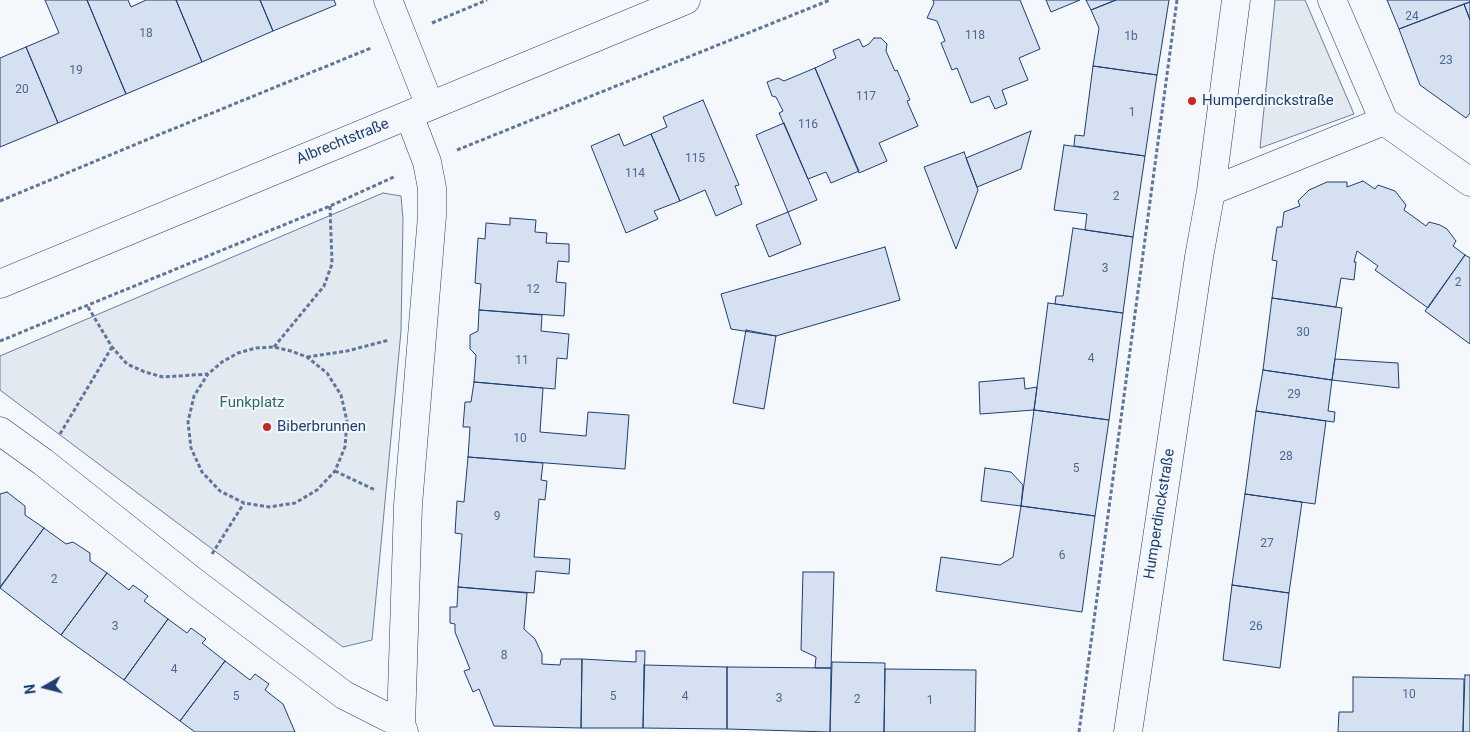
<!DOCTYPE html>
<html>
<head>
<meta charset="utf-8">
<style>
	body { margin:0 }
	#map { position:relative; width:1470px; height:732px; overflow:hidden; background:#f4f7fb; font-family:Roboto,sans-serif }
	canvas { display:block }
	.north { position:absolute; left:20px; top:662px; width:50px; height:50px; -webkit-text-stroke:4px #f4f7fb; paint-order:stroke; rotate:262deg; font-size:14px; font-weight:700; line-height:20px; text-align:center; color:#1d3f73 }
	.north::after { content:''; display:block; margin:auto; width:18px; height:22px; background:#1d3f73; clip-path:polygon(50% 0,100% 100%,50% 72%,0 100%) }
</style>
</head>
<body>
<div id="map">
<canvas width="1470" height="732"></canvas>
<div class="north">N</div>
</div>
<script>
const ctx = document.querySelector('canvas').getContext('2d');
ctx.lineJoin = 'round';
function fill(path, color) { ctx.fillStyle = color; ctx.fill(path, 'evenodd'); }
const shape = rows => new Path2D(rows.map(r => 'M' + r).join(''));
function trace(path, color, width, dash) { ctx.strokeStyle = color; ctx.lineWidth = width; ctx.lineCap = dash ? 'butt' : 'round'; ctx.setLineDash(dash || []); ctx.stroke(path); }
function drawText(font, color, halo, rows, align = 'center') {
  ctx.font = font + ' Roboto,sans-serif'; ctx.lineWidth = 4; ctx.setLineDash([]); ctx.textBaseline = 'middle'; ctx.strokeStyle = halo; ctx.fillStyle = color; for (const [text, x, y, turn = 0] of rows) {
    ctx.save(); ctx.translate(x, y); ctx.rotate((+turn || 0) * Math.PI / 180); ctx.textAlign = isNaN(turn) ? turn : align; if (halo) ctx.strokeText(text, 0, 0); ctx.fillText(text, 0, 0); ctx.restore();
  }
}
const green = shape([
	[1275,0,1305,0,1354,114,1260,148,1275,0],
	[383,193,401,196,403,219,401,331,372,640,343,647,0,390,0,356,383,193]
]);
fill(green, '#e3e9f0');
trace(green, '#687fa3', 1);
const building = shape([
	[45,0,87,0,126,94,58,123,26,47,59,33,45,0],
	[87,0,128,0,131,7,146,0,176,0,202,62,126,94,87,0],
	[176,0,260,0,273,31,202,62,176,0],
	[260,0,334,0,336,5,273,31,260,0],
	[933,0,1020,0,1040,49,1019,58,1028,80,1002,90,1007,104,995,109,989,96,971,103,957,68,952,70,941,43,945,41,937,21,927,18,934,3,933,0],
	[1046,0,1080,0,1051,12,1046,0],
	[1086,0,1116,0,1091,10,1086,0],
	[1116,0,1169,0,1157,75,1093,66,1099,28,1091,10,1116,0],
	[1387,0,1470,0,1470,2,1399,29,1387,0],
	[1470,2,1470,20,1464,4,1470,2],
	[1464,4,1470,20,1470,113,1466,118,1420,85,1399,29,1464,4],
	[874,38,881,38,887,44,886,51,895,71,897,70,910,100,907,101,918,126,879,143,887,161,859,173,815,68,836,58,833,50,859,39,863,47,869,44,874,38],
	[26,47,58,123,0,147,0,58,26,47],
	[1093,66,1157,75,1145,156,1074,146,1075,135,1084,136,1093,66],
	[815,68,859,171,831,183,826,172,808,179,779,113,783,111,776,97,772,96,767,82,778,78,784,81,815,68],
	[703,100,739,185,735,186,742,204,716,216,705,190,680,201,651,134,667,127,663,117,703,100],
	[784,123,817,200,788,212,756,135,784,123],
	[1031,131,1021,169,977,187,966,158,1031,131],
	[619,134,624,146,651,134,680,201,654,211,658,219,626,233,591,146,619,134],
	[1064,145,1145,156,1133,237,1085,230,1087,214,1054,210,1064,145],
	[964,152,978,190,956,249,924,167,964,152],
	[1363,181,1375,189,1378,185,1395,191,1406,205,1404,210,1426,226,1429,222,1440,225,1447,229,1456,241,1453,246,1465,255,1428,308,1375,270,1378,266,1357,251,1354,262,1356,262,1354,280,1341,278,1336,307,1272,298,1277,261,1272,260,1277,227,1282,227,1284,212,1300,206,1298,201,1309,190,1327,182,1347,182,1347,187,1363,181],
	[788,212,801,244,769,257,756,225,788,212],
	[510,218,536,220,535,232,547,233,546,243,569,244,569,262,558,261,556,282,566,283,564,316,479,310,481,284,475,283,478,238,485,239,486,223,510,225,510,218],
	[1073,228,1133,237,1123,313,1055,304,1056,296,1063,296,1073,228],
	[885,247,900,300,776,336,731,329,721,294,885,247],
	[1465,255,1470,258,1470,344,1425,311,1465,255],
	[1272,298,1342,308,1332,380,1263,370,1272,298],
	[1048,303,1123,313,1109,420,1034,410,1048,303],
	[479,310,542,315,541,331,569,334,567,359,557,358,555,389,474,382,476,355,470,349,470,335,478,331,479,310],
	[746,330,776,336,764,409,733,403,746,330],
	[1335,359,1398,363,1399,388,1332,380,1335,359],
	[1263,370,1332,380,1328,411,1335,412,1334,422,1256,411,1263,370],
	[1024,378,1025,389,1037,387,1034,410,980,414,979,382,1024,378],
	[474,382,543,388,540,432,586,436,588,412,629,415,625,469,468,457,470,427,463,427,465,402,471,402,474,382],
	[1034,410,1109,420,1095,516,1021,506,1034,410],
	[1256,411,1326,421,1315,504,1245,494,1256,411],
	[468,457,543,463,541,480,547,481,545,500,539,499,534,557,570,559,569,574,536,571,534,593,458,587,462,534,455,533,457,501,464,502,468,457],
	[985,468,1011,472,1023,485,1021,506,981,501,985,468],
	[7,492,25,506,25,515,44,528,0,587,0,494,7,492],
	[1245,494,1302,502,1289,593,1232,585,1245,494],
	[1021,506,1095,516,1082,612,936,591,941,557,1000,565,1013,557,1021,506],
	[44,528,66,544,73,542,90,553,90,561,107,573,61,635,0,588,44,528],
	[803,572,834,572,831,668,815,668,816,657,801,650,803,572],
	[107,573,129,590,133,585,148,596,144,601,168,619,124,680,61,635,107,573],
	[1232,585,1289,593,1280,668,1223,660,1232,585],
	[458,587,527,593,524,629,535,639,542,654,542,664,560,665,561,659,582,659,581,728,494,726,479,689,473,692,464,671,470,669,455,632,455,624,450,623,450,607,457,607,458,587],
	[168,619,187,633,191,628,206,639,202,643,225,661,180,721,124,680,168,619],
	[636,651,645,651,643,728,581,728,582,659,636,662,636,651],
	[225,661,250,680,255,674,269,684,265,690,283,704,295,732,195,732,180,721,225,661],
	[832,662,885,663,884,732,830,732,832,662],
	[644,665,727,667,727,729,643,728,644,665],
	[727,667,831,668,830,732,727,729,727,667],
	[885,669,976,670,975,732,884,732,885,669],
	[1465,675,1470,675,1470,732,1463,732,1465,675],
	[1353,677,1464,679,1463,732,1338,732,1339,712,1353,712,1353,677]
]);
fill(building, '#d5e0f0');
trace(building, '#1d3f73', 1);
const street = shape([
	[388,0,430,106],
	[1332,0,1384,121,1470,182],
	[1211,191,1384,121],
	[0,431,43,462,194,582,344,695,401,724],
	[404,732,401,724,408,505,432,216,432,188,427,162,409,115],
	[1128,732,1199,257,1211,191,1236,0]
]);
const secondary = shape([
	[0,284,686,0]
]);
trace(street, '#1d3f73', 29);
trace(secondary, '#1d3f73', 29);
trace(shape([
	[432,23,487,0],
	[457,150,830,0],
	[0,201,146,140,371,48],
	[88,307,112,347,127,364,145,372,163,377,208,374,222,362,238,353,256,348,274,347,291,351,307,357,327,373,341,395,347,421,345,447,335,471,317,490,295,503,269,507,244,503,220,491,202,472,191,448,188,422,194,396,208,374],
	[0,341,330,206,396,176],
	[274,347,324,286,332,264,330,206],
	[307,357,347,351,389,340],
	[60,434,112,347],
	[335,471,375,490],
	[212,554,244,503],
	[1079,732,1177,0]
]), '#5e769c', 3, [4, 2.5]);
trace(street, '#f4f7fb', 28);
trace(secondary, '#f4f7fb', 28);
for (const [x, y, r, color] of [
	[1192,101,5,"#c62828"],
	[267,427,5,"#c62828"]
]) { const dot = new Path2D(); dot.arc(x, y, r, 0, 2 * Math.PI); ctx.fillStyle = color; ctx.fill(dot); trace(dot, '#f4f7fb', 2); }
drawText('12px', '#4b6792', null, [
	["24",1412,17],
	["18",146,34],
	["118",975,36],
	["1b",1131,37],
	["23",1446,61],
	["19",76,71],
	["20",22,90],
	["117",866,97],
	["1",1132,113],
	["116",808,125],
	["115",695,159],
	["114",635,174],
	["2",1116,197],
	["3",1105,269],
	["2",1458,283],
	["12",533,290],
	["30",1303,333],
	["4",1091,359],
	["11",522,361],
	["29",1294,395],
	["10",520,439],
	["28",1286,457],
	["5",1076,469],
	["9",497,517],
	["27",1267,544],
	["6",1062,556],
	["2",54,580],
	["3",115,627],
	["26",1256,627],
	["8",504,656],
	["4",174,670],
	["10",1409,695],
	["5",236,697],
	["5",613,697],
	["4",685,697],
	["3",779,699],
	["2",857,700],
	["1",930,701]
]);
drawText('15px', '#1d3f73', '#f4f7fb', [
	["Humperdinckstraße",1202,101],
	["Biberbrunnen",277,427]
], 'left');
drawText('15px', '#1d3f73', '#f4f7fb', [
	["Albrechtstraße",343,142,-22],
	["Humperdinckstraße",1160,514,-81]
]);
drawText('15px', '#2c6c60', '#f4f7fb', [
	["Funkplatz",252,403]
]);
</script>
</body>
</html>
